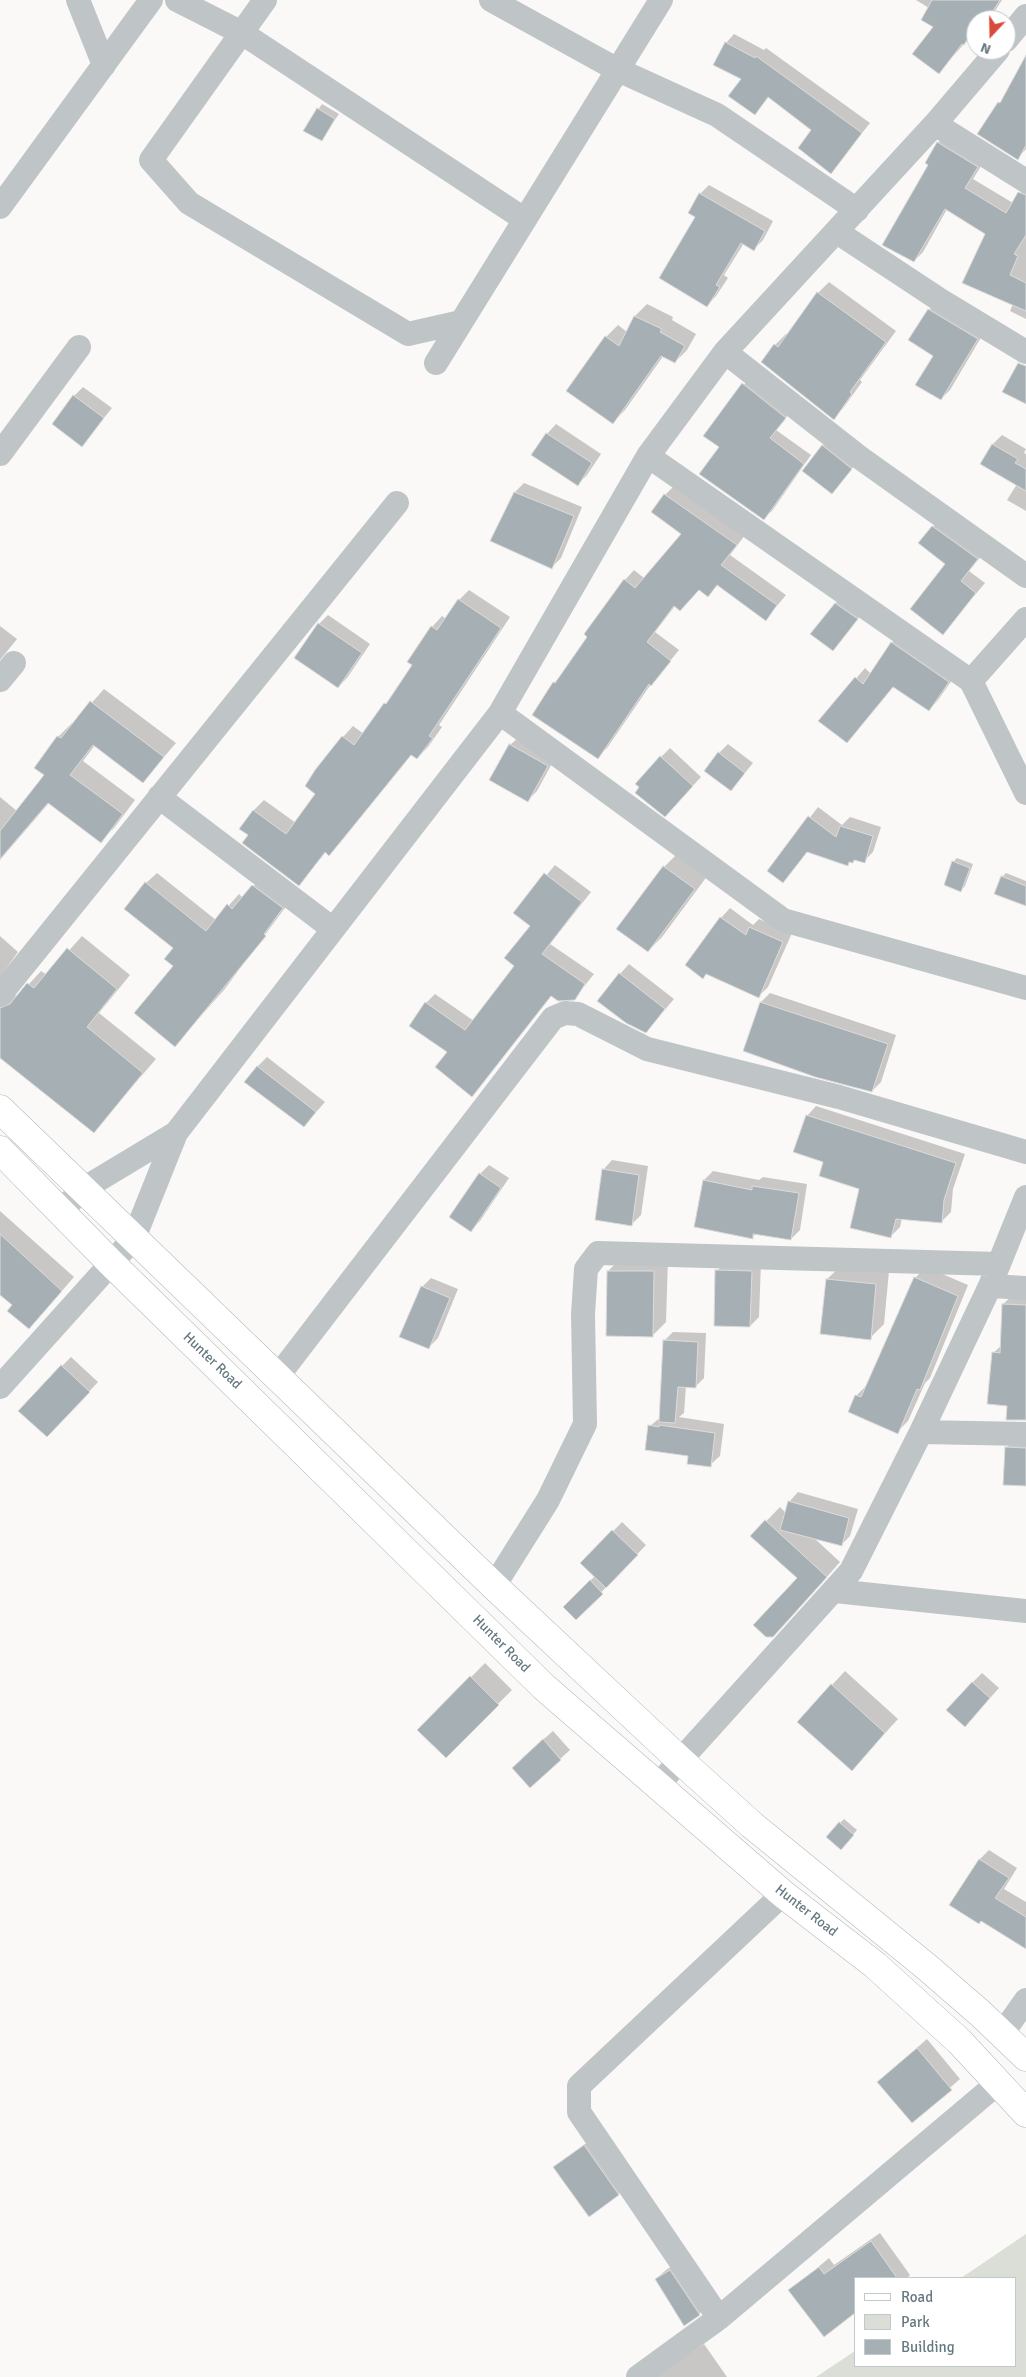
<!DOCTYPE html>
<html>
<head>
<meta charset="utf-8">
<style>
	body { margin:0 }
	#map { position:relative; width:1026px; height:2377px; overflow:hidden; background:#faf9f8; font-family:Signika,sans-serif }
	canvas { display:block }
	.legend { position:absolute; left:854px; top:2277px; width:162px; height:90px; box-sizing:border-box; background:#fff; border:1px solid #c2c9cc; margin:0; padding:6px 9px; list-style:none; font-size:15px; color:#667980 }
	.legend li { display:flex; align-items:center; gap:10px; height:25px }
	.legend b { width:25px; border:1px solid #c2c9cc }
	.north { position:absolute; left:966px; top:10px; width:50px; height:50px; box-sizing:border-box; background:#fff; border:1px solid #c2c9cc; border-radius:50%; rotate:201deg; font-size:14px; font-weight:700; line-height:20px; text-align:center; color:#667980 }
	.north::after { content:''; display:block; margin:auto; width:18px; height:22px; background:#d84b3a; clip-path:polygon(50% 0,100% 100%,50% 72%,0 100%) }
</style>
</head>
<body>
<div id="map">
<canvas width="1026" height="2377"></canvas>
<ul class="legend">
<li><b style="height:6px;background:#fff"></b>Road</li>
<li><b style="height:14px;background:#daded7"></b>Park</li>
<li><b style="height:14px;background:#a6b0b4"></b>Building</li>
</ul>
<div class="north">N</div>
</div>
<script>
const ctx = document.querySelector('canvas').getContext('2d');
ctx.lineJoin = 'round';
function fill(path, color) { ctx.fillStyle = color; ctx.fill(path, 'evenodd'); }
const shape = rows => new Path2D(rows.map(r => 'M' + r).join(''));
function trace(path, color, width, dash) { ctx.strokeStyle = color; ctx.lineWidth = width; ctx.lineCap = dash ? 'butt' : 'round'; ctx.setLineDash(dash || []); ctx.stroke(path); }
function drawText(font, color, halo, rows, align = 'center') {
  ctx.font = font + ' Signika,sans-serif'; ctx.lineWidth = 5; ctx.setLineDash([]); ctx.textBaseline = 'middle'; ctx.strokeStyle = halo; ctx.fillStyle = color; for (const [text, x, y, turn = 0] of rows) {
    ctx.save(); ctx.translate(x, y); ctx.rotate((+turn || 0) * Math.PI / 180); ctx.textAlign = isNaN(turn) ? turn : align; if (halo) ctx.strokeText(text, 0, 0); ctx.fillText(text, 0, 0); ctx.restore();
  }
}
fill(shape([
	[1026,2234,1026,2377,816,2377,855,2351,855,2366,1015,2366,1015,2278,961,2278]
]), '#daded7');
fill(shape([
	[916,0,1002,0,989,20,976,20,976,29,973,34,939,72,935,27,929,8],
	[734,34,764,50,766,48,870,123,831,172,813,130,769,97,755,113,742,78,726,43],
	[1026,57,1026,149,1018,158,979,134,1004,97],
	[322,104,339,114,321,140,305,130],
	[947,134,986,158,973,179,1013,203,1026,186,1026,319,1010,311,1013,304,986,233,947,209,923,252,914,261,930,164,927,162,938,143],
	[709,185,773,221,763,240,754,249,744,243,724,275,728,278,716,296,707,306,696,217,700,194],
	[829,282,896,331,860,380,862,382,844,407,834,418,762,362,775,345,786,334,788,335,818,293],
	[939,300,986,329,950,390,941,399,934,355,910,340,929,310],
	[647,304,673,317,672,320,696,334,687,350,675,362,664,355,625,410,613,422,606,337,618,325,627,332,635,316],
	[751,376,793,409,776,430,811,455,772,511,764,518,721,447,705,436],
	[83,387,112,408,82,445,74,396],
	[556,424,601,454,587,475,578,484,547,434],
	[1002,435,1026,449,1024,453,1026,454,1026,511,1007,500,1017,484,982,464,993,444],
	[832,437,860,459,832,492,822,446],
	[524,483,582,507,561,558,552,567,515,492],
	[675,485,745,535,730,555,786,595,766,619,719,584,708,595,699,589,675,606,655,632,679,650,651,684,607,748,597,757,554,683,564,672,625,580,634,570,644,578,682,533,665,495],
	[942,517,987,549,969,571,985,583,943,633,947,564,933,527],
	[469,590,510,617,439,725,442,727,428,747,417,758,412,754,340,843,329,854,326,852,299,885,250,835,253,811,264,800,296,823,317,794,343,737,353,726,364,734,414,665,432,627,442,616,446,619,459,600],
	[845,594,866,609,832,650,835,604],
	[328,615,370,644,347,678,338,687,319,624],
	[0,626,17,639,0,660],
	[901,633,957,673,938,700,929,710,894,686,820,721,865,668,871,674,892,643],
	[104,689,176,743,143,781,95,745,83,761,135,800,114,828,100,841,49,803,0,860,0,797,17,811,45,775,36,767,58,737,72,723,73,724],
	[520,736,556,756,537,791,528,800,510,745],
	[728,744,753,763,731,790,719,753],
	[670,748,701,777,674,806,661,757],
	[818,807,842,825,850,817,881,827,873,852,864,861,856,859,848,864,808,851,783,881,769,871],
	[678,853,708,875,662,937,648,951,664,867],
	[957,858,973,864,965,886,961,890,953,862],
	[555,865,591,892,550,944,594,974,574,999,552,995,472,1095,426,1003,435,994,474,1021,516,966,532,926,515,913],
	[157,873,216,920,239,894,243,898,264,875,293,897,224,990,175,1045,175,948,146,883],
	[1006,873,1026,881,1026,904,1002,877],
	[730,908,753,925,759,919,792,933,768,987,759,996,707,973,703,977,721,918],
	[0,936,18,952,0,977],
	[82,936,130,975,99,1013,156,1059,94,1131,0,1056,0,984,11,996,19,995,41,971,47,975],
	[629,964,674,999,646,1032,620,974],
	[770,993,896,1035,881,1082,872,1091,744,1051,761,1002],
	[267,1057,325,1102,304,1126,257,1067],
	[816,1106,965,1154,953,1189,951,1212,941,1222,902,1218,900,1227,891,1236,860,1188,825,1162,807,1116],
	[612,1160,648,1166,641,1215,632,1224,603,1170],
	[489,1165,509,1178,480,1221,471,1230,480,1174],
	[713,1171,759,1180,763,1177,807,1184,800,1230,791,1239,756,1234,752,1237,704,1180],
	[0,1211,74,1277,41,1315,14,1305,0,1293],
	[622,1257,668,1258,666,1322,652,1336,608,1271],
	[726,1261,761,1262,759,1317,750,1326,717,1271],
	[841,1266,889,1271,884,1324,870,1338,827,1279],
	[926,1267,968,1285,930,1378,925,1383,908,1421,897,1432,856,1396,867,1385,915,1278],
	[431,1278,458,1289,438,1338,428,1348,422,1287],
	[1014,1294,1026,1294,1026,1420,1008,1419,1008,1405,993,1353,1002,1345,1003,1304],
	[673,1332,706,1333,704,1378,695,1387,686,1386,684,1413,679,1417,724,1424,720,1456,710,1465,689,1455,650,1426,661,1417,664,1341],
	[71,1357,98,1382,56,1427,62,1366],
	[1017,1437,1026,1437,1026,1485,1006,1448],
	[798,1492,858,1509,850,1536,841,1545,813,1537,840,1562,787,1622,798,1578,752,1536,780,1507,786,1513,789,1502],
	[622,1522,646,1545,576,1619,564,1607,595,1576,582,1563],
	[485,1663,512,1690,446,1756,419,1730],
	[845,1671,898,1719,865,1755,832,1685],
	[982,1673,999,1688,974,1716,973,1682],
	[553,1731,570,1750,530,1786,522,1758],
	[844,1819,857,1830,845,1844,840,1823],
	[989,1850,1017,1868,1004,1889,1026,1902,1026,1947,981,1920,951,1904,980,1859],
	[927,2039,960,2079,912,2121,878,2082],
	[594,2137,627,2185,618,2195,554,2168],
	[880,2233,910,2275,907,2278,855,2278,790,2291,829,2258,834,2265],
	[679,2261,708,2305,699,2314,656,2279,666,2270],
	[704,2344,727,2377,655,2377]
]), '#0003');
const building = shape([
	[932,0,1000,0,987,20,976,20,976,25,964,45,962,44,939,74,912,54,933,27,921,20,932,0],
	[725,42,755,58,756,56,862,133,831,174,798,148,811,130,768,97,755,115,728,96,741,79,713,65,725,42],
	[1026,55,1026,145,1018,160,977,134,998,102,1000,103,1026,55],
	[317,108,335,119,322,141,303,131,317,108],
	[937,142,978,167,965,188,1006,213,1018,192,1026,195,1026,235,1014,254,1018,256,1010,275,1026,283,1026,311,962,283,985,234,945,209,914,262,882,245,928,165,925,163,937,142],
	[699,193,765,231,754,251,741,243,716,285,720,287,707,307,659,278,695,217,688,213,699,193],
	[817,292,886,342,850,392,852,394,834,420,761,362,774,344,778,347,817,292],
	[928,309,978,339,941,400,915,385,933,356,908,340,928,309],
	[634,316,662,329,660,332,685,346,675,363,661,356,613,424,566,391,605,336,619,346,634,316],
	[1018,363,1026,366,1026,404,1002,392,1018,363],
	[742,383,786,418,770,438,804,464,764,520,699,474,719,447,703,436,742,383],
	[73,395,104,418,82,447,52,424,73,395],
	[546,433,592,463,578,486,531,455,546,433],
	[992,444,1018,459,1015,463,1026,469,1026,491,980,464,992,444],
	[822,445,852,469,832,494,802,471,822,445],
	[514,492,574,516,552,569,490,541,514,492],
	[664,494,737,545,721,565,777,605,766,621,717,585,708,597,699,590,680,611,674,606,647,642,671,661,651,686,649,684,598,759,532,715,553,682,555,683,587,637,584,634,624,579,635,588,681,534,651,512,664,494],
	[932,526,978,559,961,581,976,593,943,635,910,609,945,564,918,543,932,526],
	[458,599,501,628,429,736,433,738,417,759,411,755,329,856,325,852,299,886,242,843,248,835,239,829,253,810,286,834,315,794,305,786,315,770,342,736,354,745,384,703,386,704,412,665,407,662,431,626,437,630,458,599],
	[835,603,858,619,833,651,810,634,835,603],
	[318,623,362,653,338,688,294,658,318,623],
	[891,642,949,682,929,711,893,687,847,743,818,721,855,677,863,684,891,642],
	[90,701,164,757,143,783,93,745,70,775,123,814,101,843,48,803,0,859,0,831,44,775,34,768,57,736,61,738,90,701],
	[509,744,548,766,528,802,489,780,509,744],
	[718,752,745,773,731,791,704,771,718,752],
	[660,756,693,786,665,817,635,793,639,787,635,784,660,756],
	[808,816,836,837,840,826,873,836,865,863,854,860,853,863,849,862,848,866,807,852,783,883,767,871,808,816],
	[952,861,970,868,961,892,944,885,952,861],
	[663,866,695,889,648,952,616,929,663,866],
	[544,873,582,902,542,954,585,984,575,1000,558,1001,551,996,472,1097,435,1067,447,1052,409,1026,425,1002,465,1030,514,966,504,958,530,926,513,913,544,873],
	[1001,876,1026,886,1026,906,994,894,1001,876],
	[145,882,206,931,227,904,232,909,252,885,283,908,264,934,266,936,175,1047,134,1013,173,966,164,959,173,948,124,909,145,882],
	[720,917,746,935,749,927,783,942,759,998,706,974,703,979,685,965,720,917],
	[67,948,117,989,87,1027,143,1073,94,1133,0,1058,0,1008,10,1004,27,983,34,988,67,948],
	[619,973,665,1009,646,1033,626,1023,597,1001,619,973],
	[760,1002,888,1044,872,1092,815,1077,743,1051,760,1002],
	[257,1066,316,1112,304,1127,244,1082,257,1066],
	[806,1115,956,1163,944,1200,942,1223,896,1219,891,1238,850,1228,859,1189,819,1176,823,1162,793,1152,806,1115],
	[602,1169,639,1175,632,1226,595,1220,602,1169],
	[479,1173,501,1188,471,1232,449,1217,479,1173],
	[703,1180,752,1190,752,1186,799,1193,791,1240,753,1234,753,1239,694,1227,703,1180],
	[0,1234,62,1291,29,1329,7,1311,12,1305,0,1295,0,1234],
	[715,1270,752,1271,750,1327,714,1326,715,1270],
	[607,1271,654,1271,653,1337,606,1336,607,1271],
	[914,1277,958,1296,920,1390,917,1389,898,1434,848,1412,855,1395,861,1397,914,1277],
	[826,1279,876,1284,871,1340,820,1334,826,1279],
	[421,1286,450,1298,429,1349,399,1337,421,1286],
	[1002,1304,1026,1305,1026,1420,1006,1420,1007,1406,987,1404,992,1352,1000,1353,1002,1304],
	[663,1340,698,1342,696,1388,678,1387,675,1423,659,1422,663,1340],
	[61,1365,90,1392,47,1437,18,1411,61,1365],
	[648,1425,659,1427,659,1425,715,1433,711,1467,687,1464,688,1456,645,1450,648,1425],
	[1005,1447,1026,1448,1026,1486,1003,1485,1005,1447],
	[788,1501,849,1518,842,1546,780,1530,788,1501],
	[765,1520,827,1577,773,1637,766,1637,753,1625,797,1578,750,1536,765,1520],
	[612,1530,638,1555,606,1588,580,1563,612,1530],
	[590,1580,603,1594,576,1620,563,1607,590,1580],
	[470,1676,499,1705,446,1758,417,1730,470,1676],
	[972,1682,990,1698,965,1727,946,1710,972,1682],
	[831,1684,885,1733,852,1771,797,1722,831,1684],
	[543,1739,561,1760,530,1788,512,1768,543,1739],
	[839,1822,854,1835,841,1850,826,1837,839,1822],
	[979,1859,1009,1878,995,1898,1026,1917,1026,1949,981,1921,979,1924,949,1905,979,1859],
	[917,2048,952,2090,912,2123,877,2082,917,2048],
	[584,2145,619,2195,589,2217,553,2167,584,2145],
	[871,2241,897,2278,855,2278,855,2313,824,2337,788,2290,819,2267,824,2274,871,2241],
	[670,2270,700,2315,684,2326,655,2279,670,2270]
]);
fill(building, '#a6b0b4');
trace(building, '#dcdbda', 1);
const major = shape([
	[0,1109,494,1586,681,1761,752,1825,928,1968,981,2014,1026,2057],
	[0,1150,112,1264,544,1687,783,1894,875,1965,959,2041,1026,2113]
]);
trace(major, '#b3b9bc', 29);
trace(shape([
	[78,0,104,65],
	[177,0,242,33,524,219],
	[265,0,151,160,189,203,408,334,461,322],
	[491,0,616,69,717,115,857,210],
	[1006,40,1026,16],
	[935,124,1026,181],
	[0,207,151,0],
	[837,232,940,300,1026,352],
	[725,352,859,457,1026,576],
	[436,363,661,0],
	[0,454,79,347],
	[648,456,971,681],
	[1026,619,971,681,1026,793],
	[0,680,14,663],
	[500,713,783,920,1026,988],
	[159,797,333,929],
	[0,995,397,503],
	[60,1212,83,1189,176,1133],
	[990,1286,1026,1288],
	[278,1376,553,1018,565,1013,578,1014,647,1049,839,1097,1026,1152],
	[0,1387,134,1238,176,1133,500,713,648,456,725,352,935,124,998,50],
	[921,1432,1026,1434],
	[494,1586,548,1500,585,1424,583,1314,586,1269,598,1253,999,1264],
	[835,1591,1026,1611],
	[658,1785,851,1571,921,1432,990,1286,1026,1197],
	[1002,2034,1026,2000],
	[719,2318,579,2112,579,2086,783,1894],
	[638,2377,719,2318,998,2083]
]), '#bfc5c7', 24);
trace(major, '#fff', 28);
drawText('14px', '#667980', '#fff', [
	["Hunter Road",212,1361,44],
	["Hunter Road",501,1644,45],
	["Hunter Road",806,1911,38]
]);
</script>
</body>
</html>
